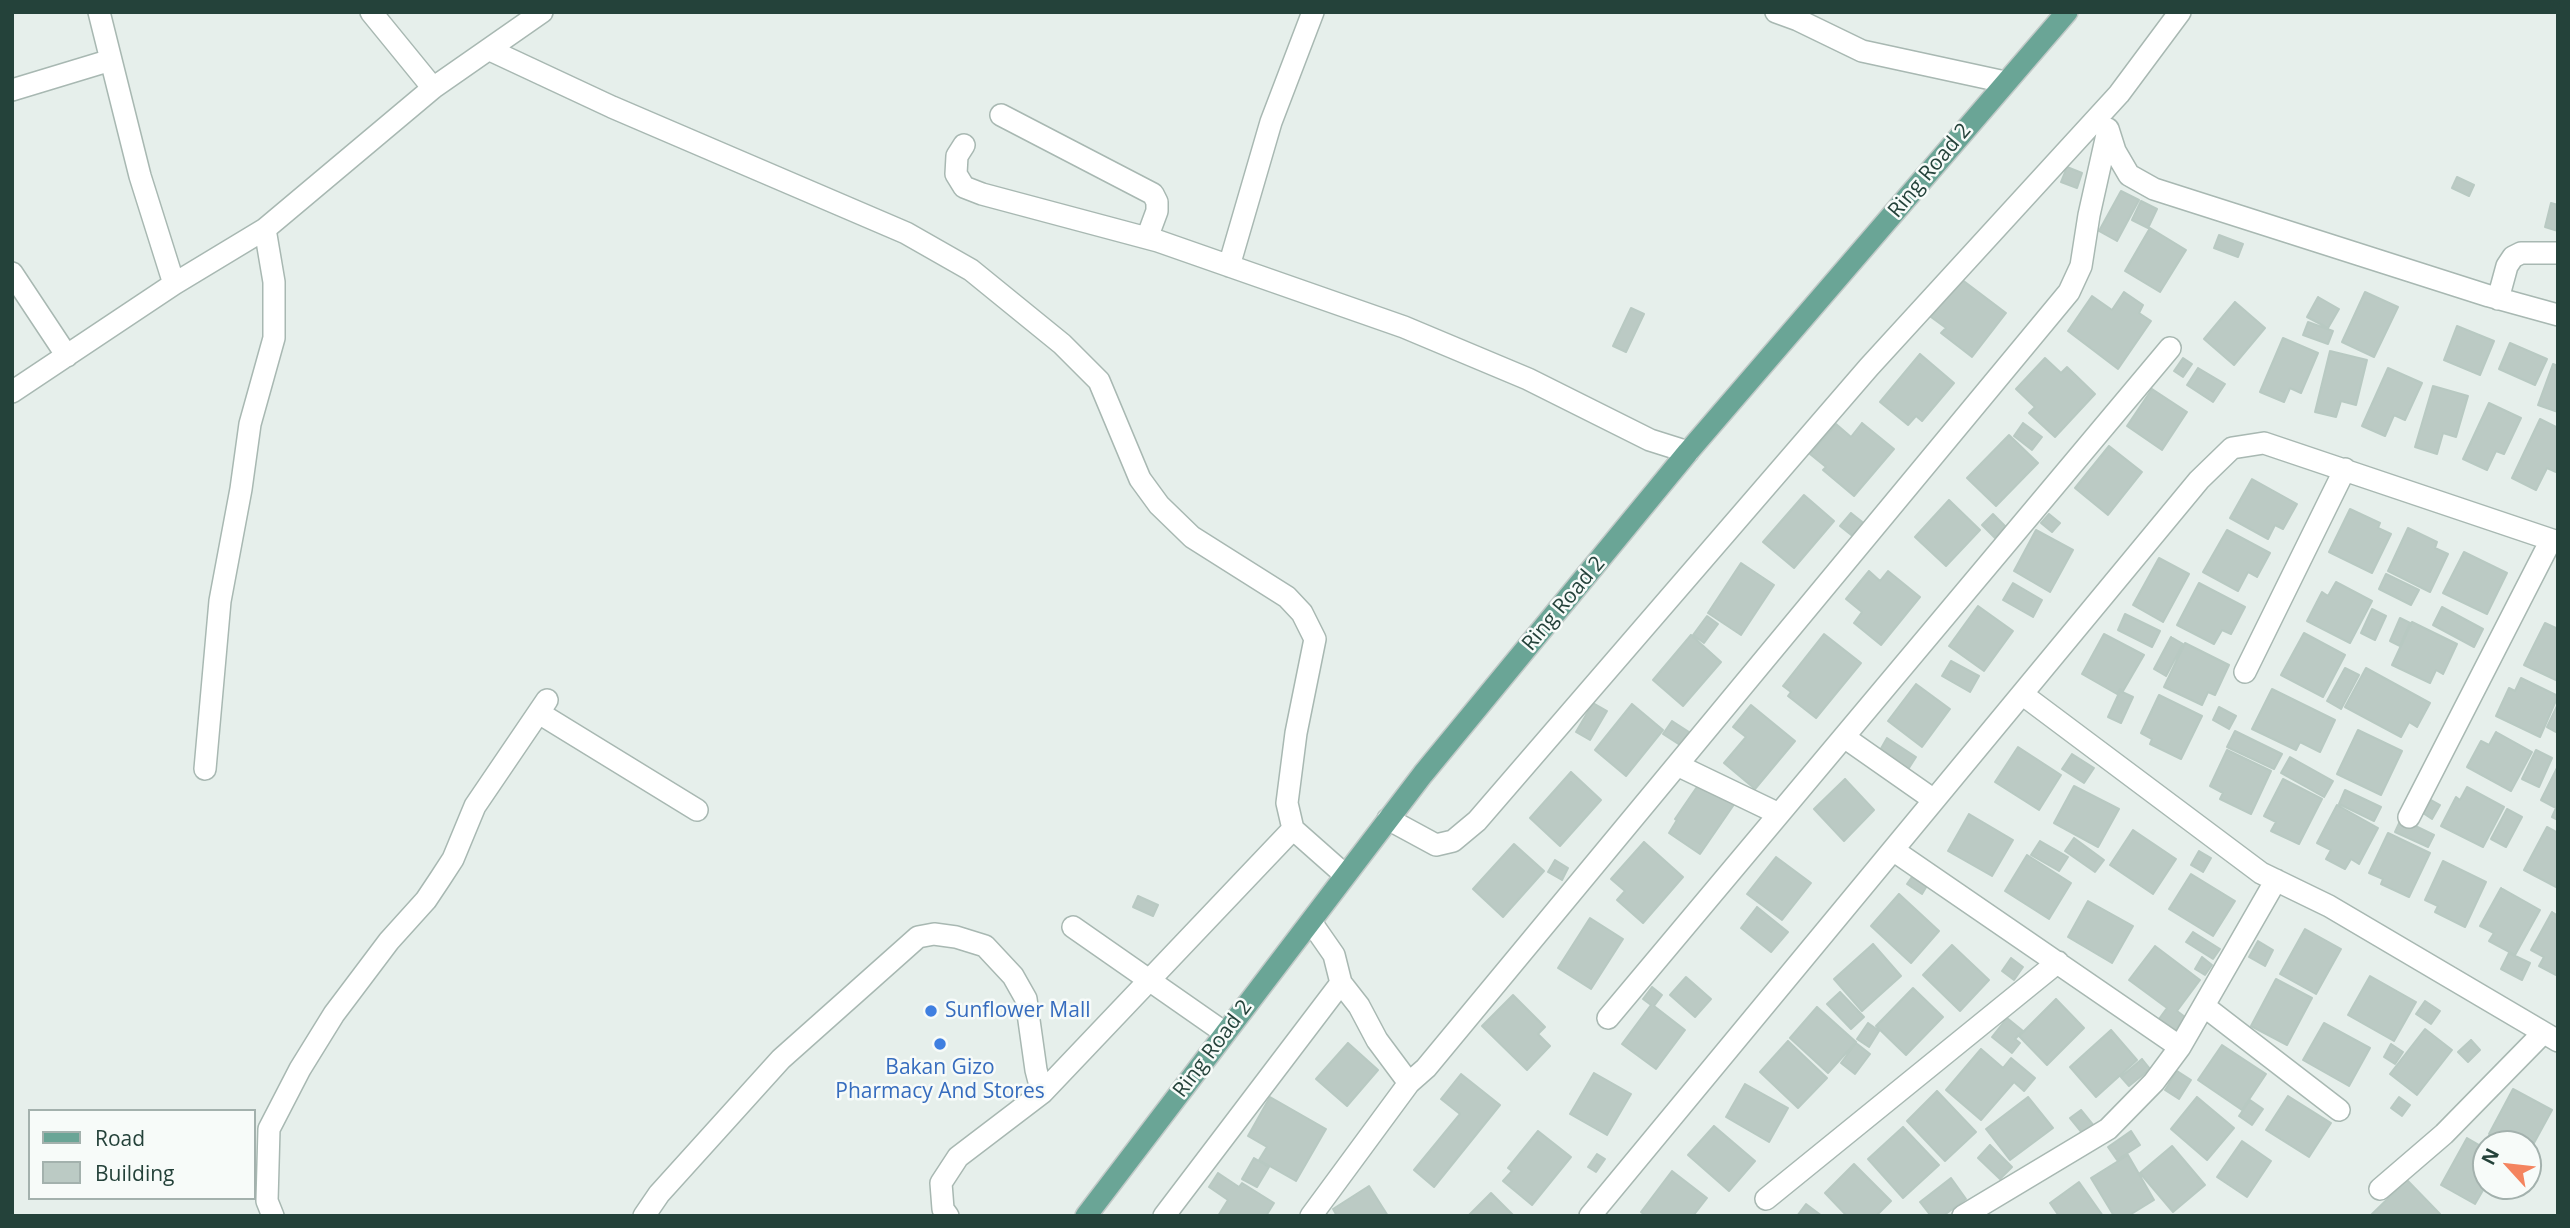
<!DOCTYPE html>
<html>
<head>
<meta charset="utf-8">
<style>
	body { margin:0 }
	#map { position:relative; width:2570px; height:1228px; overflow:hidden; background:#e6efeb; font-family:"Open Sans",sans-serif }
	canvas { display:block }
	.frame { position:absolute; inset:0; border:14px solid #24423a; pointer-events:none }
	.legend { position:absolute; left:28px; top:1109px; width:228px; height:91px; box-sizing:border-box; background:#f7fbf9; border:2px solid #a3b1ad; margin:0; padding:9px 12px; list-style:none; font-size:21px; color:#24423a }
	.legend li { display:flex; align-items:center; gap:14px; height:35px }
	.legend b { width:35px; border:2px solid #a3b1ad }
	.north { position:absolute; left:2472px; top:1130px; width:70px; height:70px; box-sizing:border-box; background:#f7fbf9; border:2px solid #a3b1ad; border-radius:50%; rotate:297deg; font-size:19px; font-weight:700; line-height:28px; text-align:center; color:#24423a }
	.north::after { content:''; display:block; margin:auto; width:24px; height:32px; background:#f4845f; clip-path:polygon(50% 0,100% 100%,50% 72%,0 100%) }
</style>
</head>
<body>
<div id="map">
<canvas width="2570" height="1228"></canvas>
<div class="frame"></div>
<ul class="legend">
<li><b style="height:9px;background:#6aa596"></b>Road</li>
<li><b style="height:19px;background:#bbcac4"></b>Building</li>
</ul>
<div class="north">N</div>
</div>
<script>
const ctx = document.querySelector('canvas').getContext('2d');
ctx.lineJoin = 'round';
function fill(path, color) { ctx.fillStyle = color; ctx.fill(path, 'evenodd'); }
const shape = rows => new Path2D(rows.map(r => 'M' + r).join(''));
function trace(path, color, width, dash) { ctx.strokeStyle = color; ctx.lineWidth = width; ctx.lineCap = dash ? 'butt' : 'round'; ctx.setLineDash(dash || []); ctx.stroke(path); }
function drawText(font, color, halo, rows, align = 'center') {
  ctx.font = font + ' "Open Sans",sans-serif'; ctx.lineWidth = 5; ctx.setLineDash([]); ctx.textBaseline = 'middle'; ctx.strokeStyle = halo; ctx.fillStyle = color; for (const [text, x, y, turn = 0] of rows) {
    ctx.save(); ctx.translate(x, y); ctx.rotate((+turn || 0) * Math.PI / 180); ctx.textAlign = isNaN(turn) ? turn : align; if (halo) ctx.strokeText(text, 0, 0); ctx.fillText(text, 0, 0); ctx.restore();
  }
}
const building = shape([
	[2067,167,2082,173,2077,188,2061,182,2067,167],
	[2457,177,2474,185,2469,196,2452,188,2457,177],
	[2121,191,2139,200,2117,241,2099,231,2121,191],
	[2141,201,2157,209,2148,228,2132,220,2141,201],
	[2551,203,2558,205,2558,231,2545,227,2551,203],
	[2150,228,2186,250,2160,292,2125,271,2150,228],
	[2219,235,2243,244,2238,257,2214,248,2219,235],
	[1961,279,2006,313,1972,357,1941,333,1946,328,1931,317,1961,279],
	[2124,292,2143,305,2139,313,2151,321,2118,369,2068,331,2092,296,2112,310,2124,292],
	[2365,292,2398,307,2374,357,2342,342,2365,292],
	[2318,297,2339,309,2328,328,2307,317,2318,297],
	[2235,302,2265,328,2234,365,2204,339,2235,302],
	[1631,308,1644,314,1626,352,1613,346,1631,308],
	[2308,322,2333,331,2328,344,2303,335,2308,322],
	[2457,326,2494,341,2480,375,2444,360,2457,326],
	[2283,338,2318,353,2301,393,2290,388,2284,402,2260,392,2283,338],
	[2510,343,2547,359,2535,385,2499,369,2510,343],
	[2330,351,2367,360,2356,405,2341,401,2336,417,2315,412,2330,351],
	[1920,354,1954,383,1922,421,1916,416,1908,425,1880,402,1920,354],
	[2045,358,2061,373,2067,367,2095,394,2055,437,2029,413,2035,407,2016,389,2045,358],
	[2183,358,2192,364,2183,377,2174,371,2183,358],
	[2553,364,2558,366,2558,412,2538,405,2553,364],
	[2198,368,2225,384,2213,402,2187,385,2198,368],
	[2388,368,2422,383,2405,420,2394,415,2385,436,2362,426,2388,368],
	[2433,386,2468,396,2456,437,2443,433,2437,454,2415,447,2433,386],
	[2152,389,2187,412,2162,450,2127,426,2152,389],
	[2489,403,2521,418,2504,454,2496,451,2487,470,2463,459,2489,403],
	[2540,419,2558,428,2558,467,2556,472,2547,468,2536,490,2512,478,2540,419],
	[1862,423,1894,449,1854,496,1823,470,1826,467,1810,454,1836,424,1851,437,1862,423],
	[2023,423,2042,437,2032,450,2014,436,2023,423],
	[2009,435,2038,463,1996,506,1967,478,2009,435],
	[2109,446,2142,472,2108,515,2075,488,2109,446],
	[2252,479,2297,504,2283,529,2275,525,2268,539,2230,518,2252,479],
	[1804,495,1834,521,1794,568,1763,542,1804,495],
	[1949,500,1980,530,1946,566,1915,537,1949,500],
	[2350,509,2380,523,2378,528,2391,534,2372,573,2329,552,2350,509],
	[1851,513,1866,525,1855,538,1840,526,1851,513],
	[1993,514,2006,527,1995,538,1982,525,1993,514],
	[2049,514,2060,523,2052,532,2041,523,2049,514],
	[2408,528,2437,542,2435,548,2448,554,2430,592,2388,571,2408,528],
	[2036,530,2073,550,2050,592,2014,571,2036,530],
	[2227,530,2270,553,2257,577,2248,572,2238,591,2203,572,2227,530],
	[2464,552,2507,573,2487,614,2443,593,2464,552],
	[2159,558,2189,574,2163,622,2133,605,2159,558],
	[1741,563,1774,585,1741,635,1708,613,1741,563],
	[1869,571,1880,581,1888,571,1920,597,1881,645,1854,623,1862,612,1846,599,1869,571],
	[2386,574,2419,590,2411,605,2379,589,2386,574],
	[2336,582,2372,601,2350,643,2307,621,2322,592,2328,596,2336,582],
	[2013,583,2042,600,2033,617,2003,600,2013,583],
	[2199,583,2245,607,2231,634,2222,630,2214,644,2177,625,2199,583],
	[1978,606,2013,631,1984,671,1949,646,1978,606],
	[2442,607,2483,629,2474,647,2433,625,2442,607],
	[2372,609,2386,616,2375,640,2361,633,2372,609],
	[2125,614,2160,631,2152,647,2118,630,2125,614],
	[1707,616,1718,624,1704,643,1693,635,1707,616],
	[2400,618,2410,623,2400,646,2390,641,2400,618],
	[2412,622,2457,644,2443,674,2436,670,2430,683,2392,665,2412,622],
	[2545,623,2558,629,2558,681,2524,665,2545,623],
	[2304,633,2345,655,2323,697,2281,675,2304,633],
	[1824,634,1861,663,1816,718,1788,696,1791,692,1783,686,1824,634],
	[2104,634,2144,655,2123,691,2120,689,2117,694,2082,674,2104,634],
	[1691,635,1721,662,1683,706,1653,680,1691,635],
	[2171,637,2183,644,2166,676,2154,669,2171,637],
	[2185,643,2229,665,2215,695,2208,692,2202,705,2164,687,2185,643],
	[1951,661,1979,676,1970,692,1942,676,1951,661],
	[2345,668,2359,675,2341,709,2327,701,2345,668],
	[2366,668,2430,703,2417,727,2409,722,2401,737,2345,707,2366,668],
	[2521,678,2558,696,2540,737,2496,716,2509,688,2515,691,2521,678],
	[1916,684,1950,709,1922,747,1888,721,1916,684],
	[2272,689,2335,720,2320,752,2300,742,2296,750,2252,729,2272,689],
	[2120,691,2133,697,2121,723,2108,717,2120,691],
	[2159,695,2202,716,2181,759,2150,744,2152,739,2141,733,2159,695],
	[1593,703,1607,711,1590,740,1576,732,1593,703],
	[1632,704,1663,730,1626,776,1595,750,1632,704],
	[2558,704,2558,733,2547,727,2558,704],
	[1751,705,1795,741,1755,789,1724,763,1746,737,1733,727,1751,705],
	[2219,707,2236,716,2229,729,2213,720,2219,707],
	[1672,721,1689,732,1680,745,1663,734,1672,721],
	[2358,730,2402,751,2381,795,2337,774,2358,730],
	[2235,731,2282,754,2274,769,2227,747,2235,731],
	[2496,732,2532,752,2511,791,2467,767,2481,741,2489,745,2496,732],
	[1887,738,1916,757,1907,771,1879,752,1887,738],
	[2018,747,2061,775,2039,810,1995,782,2018,747],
	[2227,750,2271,771,2251,814,2220,799,2223,793,2210,786,2227,750],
	[2536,750,2552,758,2539,787,2522,779,2536,750],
	[2072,754,2094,768,2084,783,2062,769,2072,754],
	[2290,757,2333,781,2324,797,2281,773,2290,757],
	[2558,766,2558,820,2552,817,2556,808,2541,800,2558,766],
	[1571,772,1601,800,1560,846,1530,818,1571,772],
	[1845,779,1874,810,1844,841,1814,809,1845,779],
	[2283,779,2322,799,2299,844,2271,831,2276,822,2264,816,2283,779],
	[1701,781,1735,803,1700,854,1669,833,1677,820,1675,819,1701,781],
	[2074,786,2119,809,2098,847,2054,823,2074,786],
	[2467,787,2504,807,2483,847,2441,826,2456,797,2460,800,2467,787],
	[2345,790,2381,807,2374,821,2339,804,2345,790],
	[2431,800,2440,805,2432,819,2423,813,2431,800],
	[2337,805,2378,828,2359,864,2351,859,2345,869,2326,859,2331,850,2317,843,2337,805],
	[2507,809,2522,817,2506,847,2491,839,2507,809],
	[1969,814,2013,840,1992,876,1948,851,1969,814],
	[2401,819,2434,835,2428,847,2395,832,2401,819],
	[2547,827,2558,833,2558,888,2524,870,2547,827],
	[2133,830,2176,859,2153,894,2110,865,2133,830],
	[2388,833,2430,853,2409,897,2381,884,2383,879,2369,873,2388,833],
	[2074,838,2104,860,2095,872,2065,851,2074,838],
	[2040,841,2068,857,2059,871,2031,855,2040,841],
	[1644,842,1683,877,1643,923,1617,900,1625,891,1611,879,1644,842],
	[1514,844,1544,871,1503,917,1473,889,1514,844],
	[2199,851,2211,858,2203,872,2191,865,2199,851],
	[2027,855,2071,883,2049,919,2005,891,2027,855],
	[1776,857,1811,883,1782,920,1747,894,1776,857],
	[1555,860,1568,868,1562,880,1548,872,1555,860],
	[2443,861,2486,882,2465,927,2435,912,2438,906,2425,900,2443,861],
	[1914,874,1928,884,1922,894,1907,884,1914,874],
	[2191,874,2235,901,2213,936,2169,909,2191,874],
	[2501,888,2540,910,2515,955,2489,941,2494,933,2480,926,2501,888],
	[1899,894,1939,931,1911,963,1871,926,1899,894],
	[1138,896,1158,905,1153,916,1133,907,1138,896],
	[2088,901,2133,926,2112,963,2068,937,2088,901],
	[1757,907,1788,932,1771,952,1741,928,1757,907],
	[2552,912,2558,916,2558,976,2539,966,2544,957,2531,950,2552,912],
	[1590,918,1623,939,1591,989,1558,968,1590,918],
	[2305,929,2341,949,2316,994,2280,974,2305,929],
	[2193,932,2220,949,2213,959,2186,942,2193,932],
	[2258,941,2273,950,2265,966,2249,957,2258,941],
	[1873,944,1901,976,1862,1011,1834,979,1873,944],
	[1952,945,1989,980,1960,1011,1923,975,1952,945],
	[2155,946,2200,980,2177,1011,2185,1017,2175,1031,2159,1019,2167,1008,2129,980,2155,946],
	[2509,953,2530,963,2522,980,2501,969,2509,953],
	[2202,957,2212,965,2205,975,2195,969,2202,957],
	[2011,958,2023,967,2014,980,2002,971,2011,958],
	[2370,976,2416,1002,2394,1041,2348,1015,2370,976],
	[1686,977,1711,999,1695,1017,1670,995,1686,977],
	[2276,979,2312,998,2287,1045,2251,1026,2276,979],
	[1652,987,1662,995,1654,1006,1685,1030,1656,1069,1622,1044,1651,1005,1643,999,1652,987],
	[1913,988,1943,1017,1906,1055,1876,1026,1913,988],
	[1840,992,1864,1017,1851,1029,1827,1004,1840,992],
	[1513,995,1545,1027,1538,1034,1550,1046,1527,1070,1482,1026,1513,995],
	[2056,999,2084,1028,2047,1065,2019,1036,2056,999],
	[2425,1001,2440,1011,2431,1024,2416,1014,2425,1001],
	[1817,1007,1856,1042,1828,1073,1790,1038,1817,1007],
	[2007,1018,2023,1031,2015,1039,2020,1043,2012,1053,1992,1037,2007,1018],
	[1868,1023,1879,1031,1869,1047,1857,1039,1868,1023],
	[2324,1023,2370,1048,2349,1086,2303,1060,2324,1023],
	[2425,1029,2452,1050,2417,1095,2390,1074,2425,1029],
	[2111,1030,2137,1060,2096,1097,2070,1067,2111,1030],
	[2471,1040,2480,1050,2468,1062,2458,1052,2471,1040],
	[1788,1041,1827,1078,1798,1108,1760,1072,1788,1041],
	[1348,1043,1378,1070,1347,1106,1316,1079,1348,1043],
	[1856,1043,1870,1054,1855,1074,1841,1063,1856,1043],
	[2391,1044,2403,1052,2395,1064,2384,1057,2391,1044],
	[2222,1045,2266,1074,2242,1110,2198,1080,2222,1045],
	[1981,1049,2003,1068,2011,1058,2035,1078,2024,1091,2014,1082,1981,1120,1946,1090,1981,1049],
	[2142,1059,2150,1069,2129,1086,2121,1077,2142,1059],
	[2177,1071,2191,1080,2179,1099,2165,1090,2177,1071],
	[1594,1073,1631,1094,1607,1135,1570,1114,1594,1073],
	[1461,1074,1500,1105,1434,1187,1414,1170,1460,1114,1441,1099,1461,1074],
	[1745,1084,1788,1108,1769,1142,1726,1117,1745,1084],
	[2513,1089,2552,1110,2528,1154,2528,1144,2507,1144,2489,1134,2513,1089],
	[1937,1091,1976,1132,1945,1161,1907,1121,1937,1091],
	[2288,1096,2331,1123,2309,1157,2266,1130,2288,1096],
	[1270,1097,1326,1129,1296,1181,1259,1160,1267,1147,1248,1136,1270,1097],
	[2028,1097,2053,1128,2010,1160,1986,1129,2028,1097],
	[2197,1097,2234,1128,2207,1160,2171,1129,2197,1097],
	[2399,1097,2410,1105,2402,1116,2391,1108,2399,1097],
	[2250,1100,2263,1109,2252,1125,2239,1116,2250,1100],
	[2081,1110,2094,1126,2083,1134,2070,1118,2081,1110],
	[1714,1126,1755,1161,1729,1191,1688,1155,1714,1126],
	[1903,1127,1939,1165,1903,1198,1868,1159,1903,1127],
	[1538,1131,1571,1157,1532,1205,1503,1181,1512,1171,1508,1168,1538,1131],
	[2131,1131,2140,1145,2117,1160,2108,1147,2131,1131],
	[2467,1138,2486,1149,2486,1185,2475,1204,2441,1185,2467,1138],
	[2242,1141,2271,1161,2247,1197,2217,1177,2242,1141],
	[1990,1145,2012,1167,2000,1179,1978,1158,1990,1145],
	[2172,1146,2205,1185,2173,1212,2140,1173,2172,1146],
	[1597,1154,1605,1159,1596,1172,1588,1167,1597,1154],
	[2128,1155,2154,1200,2128,1216,2114,1216,2091,1178,2128,1155],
	[1254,1158,1269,1167,1257,1187,1242,1179,1254,1158],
	[1854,1164,1891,1201,1876,1216,1847,1216,1825,1193,1854,1164],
	[1672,1171,1707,1198,1693,1216,1646,1216,1641,1212,1672,1171],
	[1218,1173,1239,1187,1242,1183,1274,1203,1266,1216,1218,1216,1228,1200,1209,1187,1218,1173],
	[1951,1178,1966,1199,1943,1216,1931,1216,1920,1202,1951,1178],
	[2407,1180,2440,1214,2438,1216,2370,1216,2407,1180],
	[2079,1182,2103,1216,2059,1216,2050,1203,2079,1182],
	[1369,1186,1388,1216,1337,1216,1333,1209,1369,1186],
	[1491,1193,1514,1216,1468,1216,1491,1193],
	[1806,1204,1822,1216,1797,1216,1806,1204]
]);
fill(building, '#bbcac4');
trace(building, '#b8c9c2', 2);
const minor = shape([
	[99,12,140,176,174,284],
	[371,12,433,88],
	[1776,12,1798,20,1862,51,2005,82],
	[490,50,612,107,906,233,971,270,1062,344,1099,381,1140,479,1159,505,1192,537,1287,597,1302,613,1315,639,1296,733,1287,803,1293,829,1345,875],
	[12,90,111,60],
	[1001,115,1153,194,1157,202,1157,211,1147,238],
	[2108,129,2115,151,2129,175,2154,189,2489,296,2558,315],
	[964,145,957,156,956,174,964,187,982,194,1158,241,1404,327,1528,379,1650,440,1688,452],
	[1229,266,1271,122,1313,12],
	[12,273,67,356],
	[2498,299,2507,266,2513,257,2521,253,2558,253],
	[12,392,174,284,265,229,433,88,542,12],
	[2245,672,2345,469],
	[2022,694,2261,873,2329,906,2558,1041],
	[539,713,697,810],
	[1844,737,1934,800],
	[1677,765,1779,814],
	[205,769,220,601,241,489,250,424,274,338,274,282,265,229],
	[2409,817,2551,540],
	[1388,819,1436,845,1453,841,1477,821,1869,367,2119,94,2180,12],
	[1893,850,2180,1047],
	[1311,922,1334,955,1341,983,1359,1006,1377,1040,1409,1083],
	[1073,927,1225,1033],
	[2204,1006,2339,1110],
	[1608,1018,2170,348],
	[2380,1189,2444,1134,2543,1033],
	[1766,1199,2058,962],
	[273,1216,267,1201,269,1129,300,1069,334,1014,389,941,426,900,440,879,453,859,475,806,547,700],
	[644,1216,659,1194,781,1059,918,937,934,934,956,937,985,946,1013,976,1026,999,1036,1070,1042,1093],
	[948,1216,943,1209,941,1183,958,1157,1042,1093,1293,829],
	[1164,1216,1341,983],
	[1311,1216,1409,1083,1426,1068,2069,292,2081,266,2089,215,2108,130],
	[1590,1216,2199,480,2232,448,2264,443,2558,542],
	[1963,1216,2108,1129,2154,1082,2180,1047,2276,880]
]);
const major = shape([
	[1086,1216,1423,774,1688,452,2067,12]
]);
trace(minor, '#a8b8b2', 24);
trace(major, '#c2cac8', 24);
trace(minor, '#fff', 21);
trace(major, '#6aa596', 21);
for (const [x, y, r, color] of [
	[931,1011,7,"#3f7fe0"],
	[940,1044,7,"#3f7fe0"]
]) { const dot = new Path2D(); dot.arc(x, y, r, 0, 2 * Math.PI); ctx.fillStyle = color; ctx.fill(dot); trace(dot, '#f7fbf9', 2.5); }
drawText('21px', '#24423a', '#f7fbf9', [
	["Ring Road 2",1930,171,-50],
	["Ring Road 2",1564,604,-50],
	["Ring Road 2",1213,1049,-53]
]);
drawText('21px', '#366cbe', '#f7fbf9', [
	["Sunflower Mall",945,1011],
	["Bakan Gizo",940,1068,"center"],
	["Pharmacy And Stores",940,1092,"center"]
], 'left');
</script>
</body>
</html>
